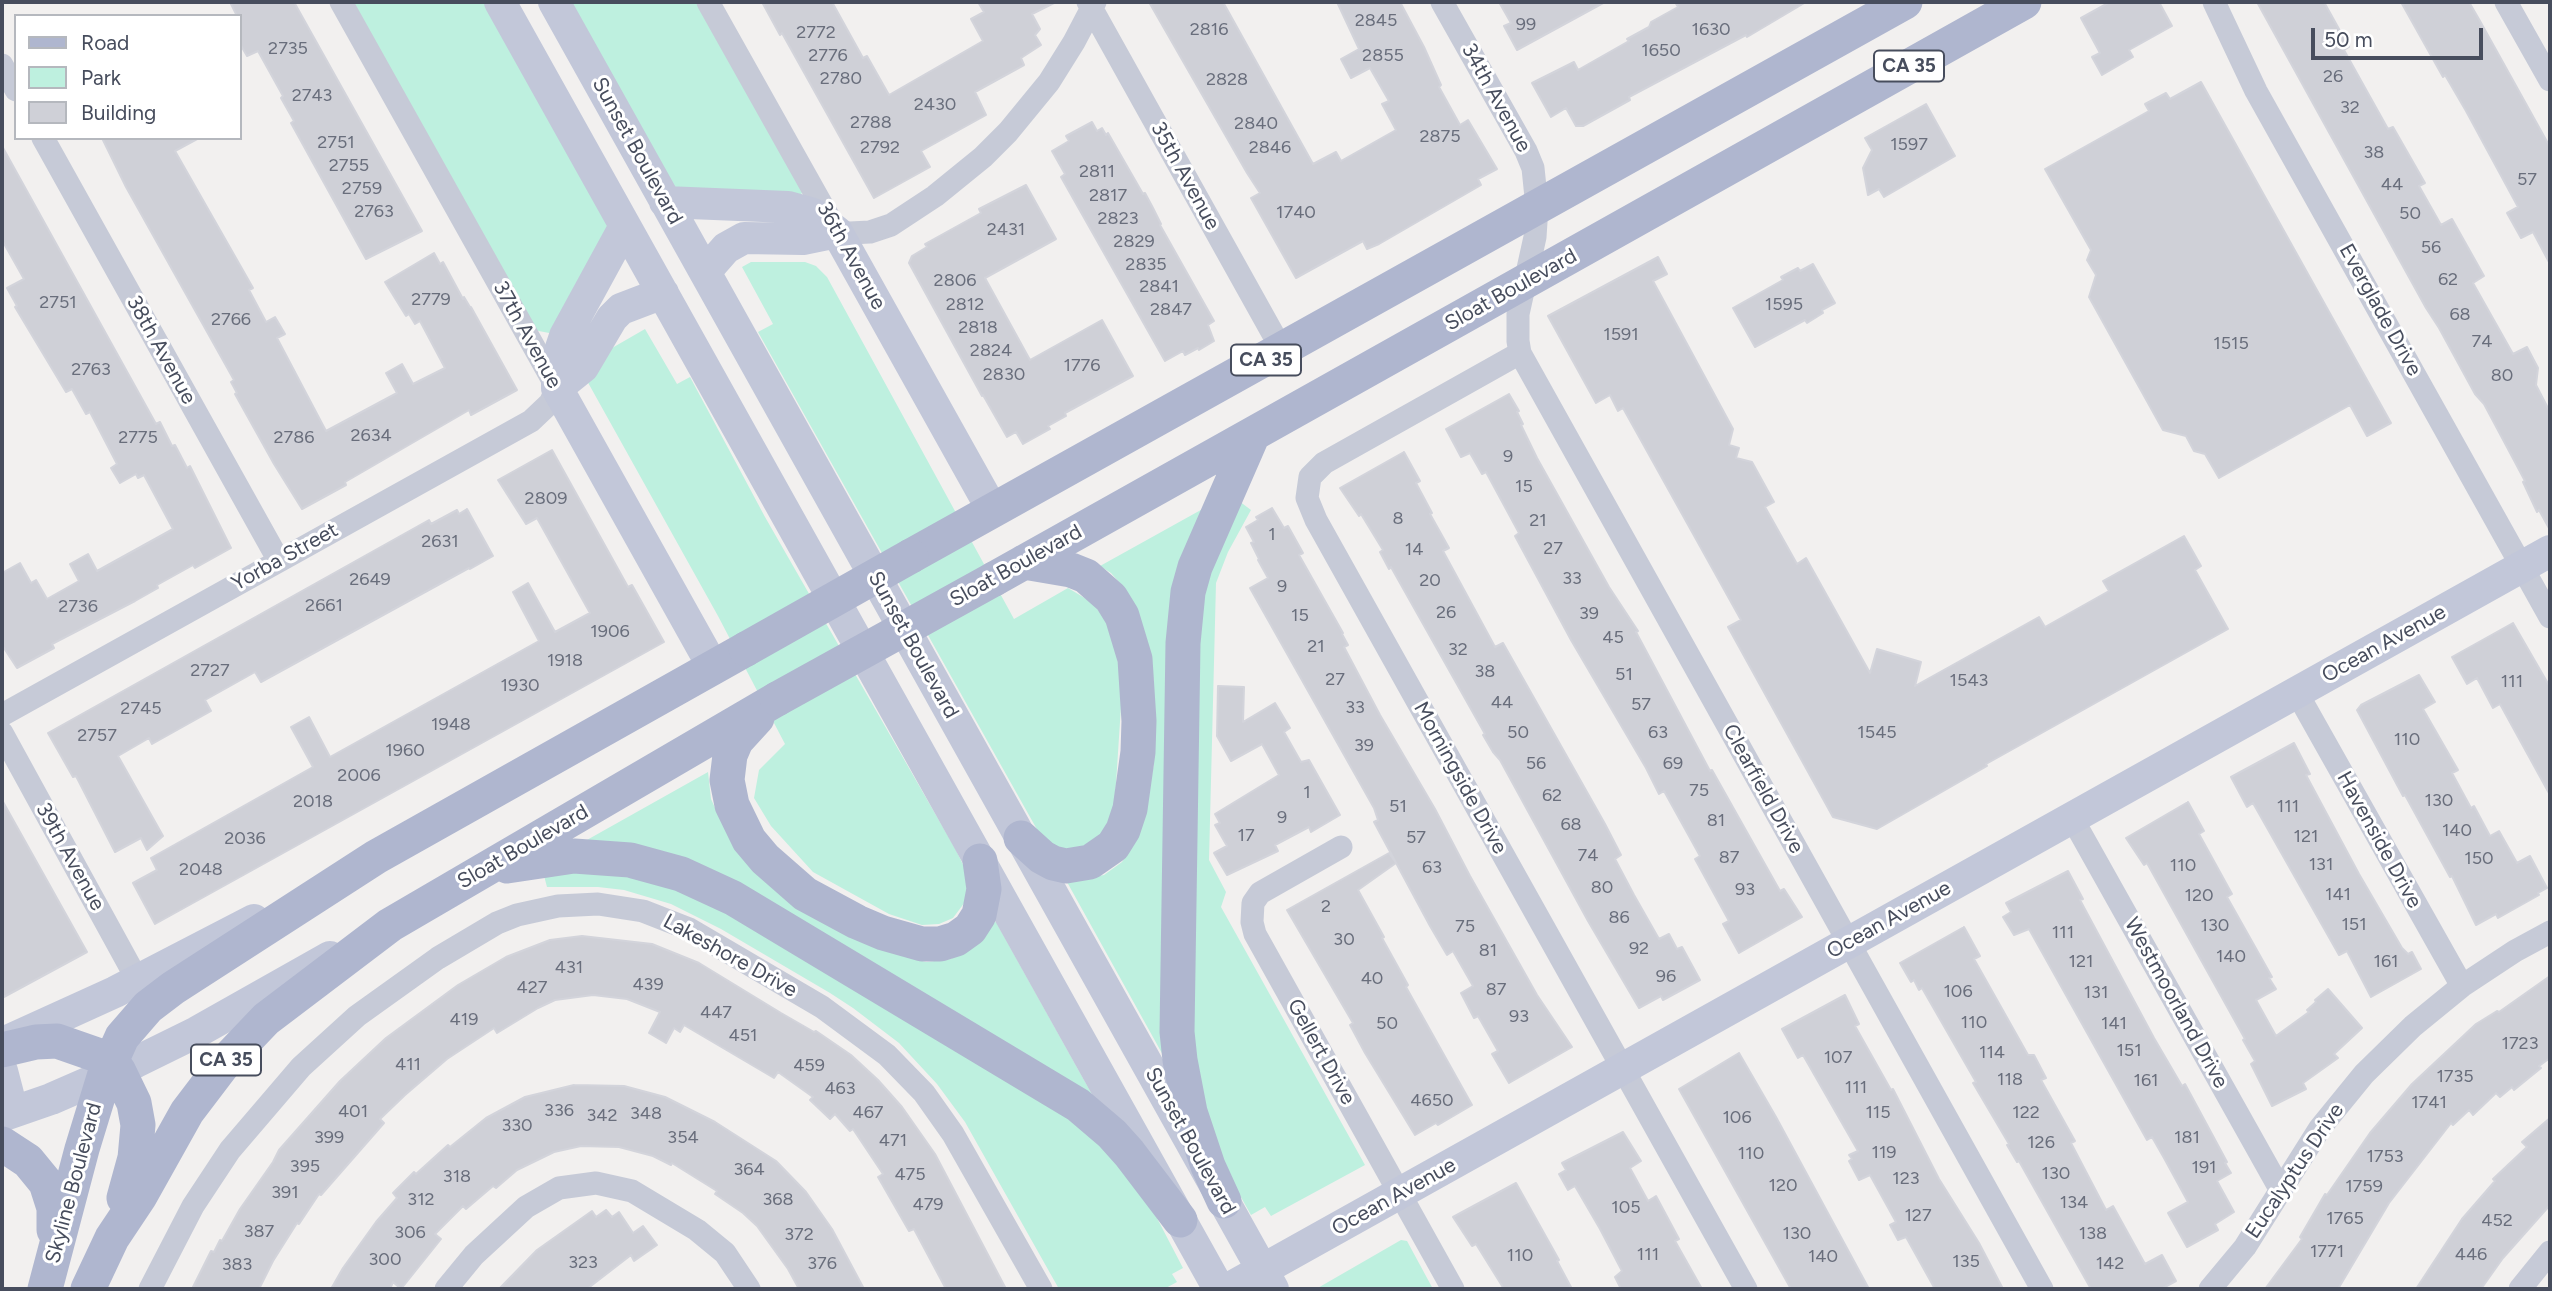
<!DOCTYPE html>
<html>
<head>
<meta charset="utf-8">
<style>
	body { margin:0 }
	#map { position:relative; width:2552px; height:1291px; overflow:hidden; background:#f2f0ef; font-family:Figtree,sans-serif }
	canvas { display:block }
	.frame { position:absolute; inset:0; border:4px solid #474d5d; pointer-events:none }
	.legend { position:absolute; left:14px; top:14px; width:228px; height:126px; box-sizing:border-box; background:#fff; border:2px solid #b5b8be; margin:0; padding:9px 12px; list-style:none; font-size:21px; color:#474d5d }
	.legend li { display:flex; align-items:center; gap:14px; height:35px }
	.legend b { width:35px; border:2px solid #b5b8be }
	.scale { position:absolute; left:2311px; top:28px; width:172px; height:32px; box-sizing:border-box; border:4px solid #474d5d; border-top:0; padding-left:9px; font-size:21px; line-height:24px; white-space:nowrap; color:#474d5d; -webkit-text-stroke:5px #fff; paint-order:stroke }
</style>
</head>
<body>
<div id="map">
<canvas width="2552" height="1291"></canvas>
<div class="frame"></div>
<ul class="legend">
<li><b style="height:9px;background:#afb6cf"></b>Road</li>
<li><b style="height:19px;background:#bef0df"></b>Park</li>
<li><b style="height:19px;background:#cfd0d7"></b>Building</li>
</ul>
<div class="scale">50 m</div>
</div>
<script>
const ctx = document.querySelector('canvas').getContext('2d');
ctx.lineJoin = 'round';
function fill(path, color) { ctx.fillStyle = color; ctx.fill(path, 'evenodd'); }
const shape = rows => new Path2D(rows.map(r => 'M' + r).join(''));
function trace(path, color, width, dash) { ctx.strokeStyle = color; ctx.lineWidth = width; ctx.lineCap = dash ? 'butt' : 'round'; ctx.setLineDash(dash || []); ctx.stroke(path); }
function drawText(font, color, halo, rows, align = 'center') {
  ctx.font = font + ' Figtree,sans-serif'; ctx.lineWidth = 6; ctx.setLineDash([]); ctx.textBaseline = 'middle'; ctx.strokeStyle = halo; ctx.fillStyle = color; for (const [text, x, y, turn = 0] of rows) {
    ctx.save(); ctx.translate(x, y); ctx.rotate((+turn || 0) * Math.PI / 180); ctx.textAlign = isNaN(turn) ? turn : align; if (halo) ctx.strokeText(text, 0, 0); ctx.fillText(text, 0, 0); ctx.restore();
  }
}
fill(shape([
	[341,2,500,2,625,226,565,336,523,328],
	[554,2,709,2,812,187,796,197,665,202],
	[751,262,805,262,816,266,827,277,1014,619,1068,588,1093,603,1107,622,1117,655,1122,691,1115,799,1110,822,1097,839,1086,846,1073,849,1060,848,1049,842,1039,833,758,332,773,324,742,267],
	[645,329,677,384,690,377,765,517,956,850,969,877,965,902,953,918,939,924,922,925,889,914,813,872,771,826,754,798,759,770,785,744,718,616,586,379,612,348],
	[1239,501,1251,510,1228,552,1216,583,1209,860,1226,892,1221,907,1365,1165,1271,1216,1265,1207,1251,1215,1219,1158,1191,1049,1200,617,1205,573],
	[1208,506,1169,1066,1067,882,1104,875,1122,862,1134,844,1145,814,1154,763,1154,681,1126,590,1111,573,1100,566],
	[708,772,711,799,722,823,892,953,926,962,951,959,991,923,996,922,1093,1096,704,872,578,845],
	[565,868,673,880,1069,1115,1104,1143,1147,1199,1183,1268,1172,1274,1177,1282,1164,1289,1059,1289,965,1122,937,1084,899,1043,853,1008,830,993,721,929,671,904,624,890,598,887,547,887,543,872],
	[1401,1240,1407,1241,1433,1289,1316,1289]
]), '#bef0df');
const building = shape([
	[230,2,294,2,422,231,366,259,291,123,294,121,281,98,283,96,258,51,247,56,240,44,240,16,237,16,230,2],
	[762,2,832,2,863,58,867,56,889,95,983,41,971,19,984,12,978,2,1056,2,1032,14,1040,29,1035,35,1041,45,1021,58,1024,65,975,92,986,115,921,151,930,167,874,198,782,33,780,35,762,2],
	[1149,2,1223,2,1313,164,1336,152,1341,161,1396,130,1382,104,1389,101,1370,68,1351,78,1341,59,1359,49,1337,2,1400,2,1424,47,1441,85,1439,87,1460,125,1468,120,1497,169,1478,179,1481,185,1379,244,1367,249,1363,241,1296,278,1251,198,1260,193,1247,173,1149,2],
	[1499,2,1605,2,1517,50,1504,26,1511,23,1499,2],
	[1675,2,1806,2,1747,37,1746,35,1629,97,1630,100,1583,126,1576,126,1566,108,1551,117,1532,83,1574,62,1578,70,1629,41,1627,39,1649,27,1651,22,1678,7,1675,2],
	[2110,2,2159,2,2172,26,2129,50,2133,57,2102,75,2092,57,2100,53,2081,18,2110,2],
	[2257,2,2324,2,2349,47,2344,50,2364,86,2388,129,2393,127,2425,183,2419,186,2441,225,2452,219,2484,276,2473,283,2513,354,2527,347,2538,368,2536,385,2550,412,2550,530,2539,510,2537,512,2523,482,2525,481,2484,404,2475,394,2439,328,2426,308,2257,2],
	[2401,2,2469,2,2480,21,2550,147,2550,264,2533,232,2521,238,2507,213,2518,207,2466,111,2445,75,2443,77,2401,2],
	[2201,82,2391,423,2367,436,2350,405,2219,478,2205,454,2194,451,2186,436,2163,430,2089,297,2096,275,2087,260,2091,250,2045,169,2149,111,2145,104,2166,93,2170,99,2201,82],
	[1926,104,1955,156,1884,197,1879,189,1868,195,1863,168,1872,150,1865,138,1926,104],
	[1092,122,1097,131,1102,128,1106,135,1108,133,1143,194,1145,193,1153,208,1161,224,1160,225,1214,321,1208,325,1214,341,1199,350,1198,348,1185,355,1183,351,1165,361,1061,177,1065,174,1052,151,1069,141,1066,136,1092,122],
	[102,138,199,138,175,151,253,288,249,290,266,322,275,317,285,334,277,338,326,431,397,393,386,373,402,364,413,384,445,368,420,321,415,324,409,314,406,316,385,282,434,253,440,264,443,262,463,299,464,297,470,307,471,307,517,390,471,415,469,410,345,482,346,485,302,509,274,464,235,394,237,393,231,382,234,380,126,187,102,138],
	[2,146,156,424,160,422,172,446,175,445,187,468,190,466,231,548,195,568,193,565,157,585,158,588,135,601,52,644,54,648,17,668,2,645,2,573,20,563,31,583,36,580,47,599,79,581,70,564,88,554,97,571,173,529,144,475,138,478,136,474,120,483,111,468,117,464,90,412,86,414,72,389,66,392,15,307,17,306,7,288,24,279,2,240,2,146],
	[1026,185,1056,239,985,278,1030,360,1102,320,1133,376,1065,413,1066,416,1048,426,1050,429,1023,444,1016,432,1007,437,983,395,982,396,909,263,912,256,927,247,925,244,981,213,979,209,1026,185],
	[1658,257,1667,274,1653,281,1733,429,1729,445,1739,448,1736,458,1752,462,1774,502,1765,507,1797,564,1806,558,1870,673,1877,649,1921,662,1915,686,2039,617,2045,627,2109,591,2103,581,2184,536,2201,566,2195,570,2228,629,1986,764,1987,766,1877,829,1833,817,1728,627,1741,620,1623,408,1618,411,1610,395,1596,403,1548,316,1658,257],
	[1813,264,1835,303,1822,310,1823,313,1807,323,1805,320,1755,347,1733,308,1783,280,1781,277,1798,268,1800,271,1813,264],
	[1509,394,1519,411,1517,412,1523,424,1521,425,1537,458,1609,587,1638,631,1636,632,1710,771,1712,770,1780,891,1784,889,1802,917,1739,953,1723,924,1729,921,1695,859,1700,856,1664,791,1659,794,1646,768,1571,640,1515,536,1519,533,1486,472,1482,474,1470,453,1461,457,1446,429,1509,394],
	[552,450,628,587,632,585,664,642,155,924,133,883,157,870,151,858,313,767,291,727,309,717,330,757,539,641,513,592,528,583,555,632,590,613,537,518,526,524,498,480,552,450],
	[1404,452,1420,481,1416,483,1432,513,1430,514,1449,548,1443,551,1495,647,1503,643,1605,824,1621,855,1615,859,1634,895,1659,939,1669,934,1677,949,1682,947,1700,980,1663,1000,1661,996,1639,1008,1588,921,1500,760,1493,752,1483,735,1485,734,1391,567,1389,569,1380,552,1383,550,1361,514,1359,516,1340,488,1404,452],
	[1272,508,1284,528,1288,526,1303,553,1299,555,1343,633,1342,634,1348,645,1344,647,1380,715,1435,809,1470,876,1537,995,1572,1047,1509,1083,1492,1054,1498,1051,1478,1016,1474,1018,1461,993,1473,986,1453,951,1447,955,1430,926,1374,822,1378,820,1374,808,1250,588,1268,578,1258,560,1259,559,1251,543,1254,542,1246,527,1258,520,1256,517,1272,508],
	[467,509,493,556,470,569,469,568,261,682,255,672,205,700,211,711,152,744,149,738,118,756,163,836,147,850,141,838,115,852,76,776,73,777,48,733,429,520,431,524,457,510,459,514,467,509],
	[2513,623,2550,687,2550,795,2500,704,2493,708,2477,678,2467,684,2452,657,2513,623],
	[2419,675,2435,702,2423,709,2458,770,2452,773,2471,808,2474,806,2490,836,2499,831,2517,863,2530,856,2547,888,2538,893,2539,895,2498,918,2496,914,2476,925,2452,876,2450,877,2405,795,2403,796,2357,710,2361,705,2419,675],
	[1218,686,1244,687,1243,722,1275,703,1290,728,1284,732,1301,762,1309,760,1340,815,1311,832,1309,827,1275,845,1278,851,1227,875,1214,853,1227,846,1215,825,1220,823,1215,814,1279,775,1262,744,1231,761,1217,736,1218,686],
	[2294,743,2310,774,2306,775,2359,874,2402,948,2408,954,2412,952,2421,969,2371,997,2347,951,2339,955,2253,803,2247,807,2231,777,2294,743],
	[2,800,87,952,2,998,2,800],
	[2188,802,2204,831,2199,834,2232,894,2227,897,2272,977,2269,978,2276,989,2256,1000,2276,1036,2309,1012,2307,1010,2316,1002,2315,1000,2328,989,2362,1028,2334,1054,2338,1058,2303,1083,2306,1089,2272,1106,2251,1064,2255,1061,2243,1040,2245,1039,2147,863,2144,865,2126,838,2188,802],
	[1389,853,1396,863,1358,890,1384,937,1382,938,1408,985,1406,987,1472,1105,1438,1125,1436,1123,1415,1135,1365,1053,1350,1025,1353,1023,1287,910,1389,853],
	[2068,871,2083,899,2080,900,2154,1038,2182,1086,2185,1084,2227,1162,2225,1163,2231,1173,2217,1181,2234,1212,2215,1224,2218,1230,2187,1247,2168,1213,2188,1202,2164,1158,2152,1137,2147,1140,2029,929,2014,935,2003,917,2011,912,2006,903,2068,871],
	[1964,927,1980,956,1974,959,2028,1055,2034,1055,2046,1078,2041,1080,2075,1141,2071,1143,2106,1210,2113,1206,2145,1264,2162,1255,2176,1281,2161,1289,2091,1289,2019,1161,2017,1162,2007,1145,2009,1144,1973,1083,1976,1082,1922,988,1919,990,1914,980,1911,982,1900,963,1964,927],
	[582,936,652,944,699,963,781,1013,814,1032,816,1031,851,1055,878,1080,902,1107,935,1154,1006,1289,946,1289,914,1229,909,1231,878,1177,883,1174,853,1129,850,1131,835,1114,830,1119,810,1100,813,1097,778,1072,774,1078,684,1025,680,1032,674,1028,666,1043,649,1033,660,1012,627,999,593,995,555,1000,538,1008,497,1033,494,1028,447,1059,405,1095,380,1119,384,1123,321,1195,319,1194,299,1224,297,1223,273,1261,259,1289,192,1289,211,1251,214,1252,220,1240,222,1241,240,1209,273,1162,279,1150,340,1081,386,1038,458,985,506,957,550,940,582,936],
	[2550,976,2550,1058,2539,1066,2541,1068,2514,1090,2512,1087,2500,1097,2496,1093,2473,1115,2469,1110,2453,1125,2451,1123,2389,1203,2338,1289,2265,1289,2302,1239,2300,1237,2325,1194,2327,1195,2370,1133,2412,1084,2476,1024,2497,1011,2499,1012,2550,976],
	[1845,995,1859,1024,1855,1026,1891,1090,1893,1089,1939,1179,1979,1243,2003,1289,1935,1289,1906,1237,1898,1240,1890,1225,1896,1222,1870,1175,1859,1180,1849,1161,1852,1159,1849,1155,1858,1151,1803,1055,1798,1058,1782,1029,1845,995],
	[1739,1053,1776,1117,1869,1289,1791,1289,1679,1089,1739,1053],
	[574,1085,624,1086,665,1097,715,1122,776,1161,806,1192,832,1229,864,1289,799,1289,788,1269,757,1226,743,1213,715,1194,717,1191,672,1163,671,1165,653,1156,619,1147,581,1146,554,1152,517,1170,496,1188,493,1186,466,1209,463,1206,435,1234,441,1239,401,1289,393,1282,390,1289,331,1289,343,1268,376,1222,397,1198,393,1193,414,1172,416,1174,448,1145,450,1147,486,1118,525,1097,574,1085],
	[2550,1118,2550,1205,2503,1258,2481,1289,2416,1289,2462,1219,2495,1181,2493,1179,2527,1147,2522,1142,2550,1118],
	[1623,1132,1641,1161,1630,1168,1648,1201,1656,1196,1679,1239,1675,1241,1702,1289,1621,1289,1615,1277,1622,1271,1600,1229,1575,1186,1568,1190,1559,1174,1566,1170,1562,1163,1623,1132],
	[1516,1183,1559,1260,1557,1261,1572,1289,1504,1289,1476,1244,1472,1246,1453,1217,1516,1183],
	[606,1210,612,1217,619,1212,633,1233,643,1226,657,1245,634,1261,631,1255,587,1289,499,1289,537,1250,592,1211,596,1217,606,1210]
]);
fill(building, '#cfd0d7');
trace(building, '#d3d4db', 2);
trace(shape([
	[708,2,837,232,850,233,870,232,891,225,935,196,983,157,1008,132,1049,82,1074,42,1095,2],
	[1088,2,1282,350],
	[1442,2,1526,151,1533,168,1537,207,1535,237,1518,314,1518,341,1520,353,2042,1289],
	[2214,2,2256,91,2550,617],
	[2506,2,2550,80],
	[2,65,16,90],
	[43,138,279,561],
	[1520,353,1324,463,1310,477,1307,498,1316,520,1746,1289],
	[2297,693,2462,986],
	[2,715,531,421,550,403,557,388,341,2],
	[2,733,138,981],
	[2072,818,2280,1189],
	[1341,847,1260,893,1253,903,1252,922,1255,934,1453,1289],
	[150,1289,193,1206,230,1150,301,1067,357,1016,438,958,497,923,517,915,558,906,598,904,643,911,689,929,822,1007,887,1055,924,1093,953,1134,1041,1289],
	[446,1289,474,1255,526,1207,559,1188,596,1183,632,1191,697,1230,725,1253,749,1289],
	[2210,1289,2245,1247,2320,1128,2364,1074,2413,1026,2462,986,2515,951,2550,932],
	[2520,1289,2550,1252]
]), '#c6cad7', 23);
trace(shape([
	[500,2,1219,1289],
	[554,2,1273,1289],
	[665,202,788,207,813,214,837,232,993,511],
	[625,226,565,336,557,360,557,388,713,667],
	[705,272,726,248,744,238,803,239,837,232],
	[557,388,583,367,612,318,621,309,663,293],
	[5,1042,115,992,254,920],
	[2,1071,8,1094,2,1111],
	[2,1116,51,1099,136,1062,197,1032,330,957],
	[1228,1289,2550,551]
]), '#c2c7d9', 32);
trace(shape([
	[911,556,1905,2],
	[994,579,2024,2],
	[757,718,736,741,730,755,727,780,732,805,749,840,765,859,805,894,857,922,883,933,922,944,940,944,956,939,970,929,979,915,984,889,980,861],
	[1021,838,1042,857,1053,863,1066,866,1090,862,1113,846,1123,830,1130,809,1138,752,1139,721,1135,659,1122,616,1111,598,1086,576,1071,570,1024,562],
	[507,866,574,856,630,860,681,874,733,898,1078,1105,1112,1134,1129,1153,1180,1220],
	[2,1050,36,1042,57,1041,100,1056,118,1070,134,1103,138,1125,135,1158,124,1198],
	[2,1144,28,1161,46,1183,54,1208,54,1230],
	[1224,1201,1208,1166,1190,1112,1180,1060,1177,1032,1183,643,1188,592,1195,567,1253,434],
	[45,1289,82,1149,104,1077,122,1037,148,1007,173,988,376,857,746,649],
	[88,1289,112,1238,140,1196,187,1112,225,1062,266,1019,390,925,777,699]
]), '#afb6cf', 35);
trace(shape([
	[746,649,911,556],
	[777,699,994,579]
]), '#afb6cf', 35);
drawText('18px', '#696e7c', null, [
	["2845",1376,21],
	["99",1526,25],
	["2816",1209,30],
	["1630",1711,30],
	["2772",816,33],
	["2735",288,49],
	["1650",1661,51],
	["2776",828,56],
	["2855",1383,56],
	["26",2333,77],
	["2780",841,79],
	["2828",1227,80],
	["2743",312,96],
	["2430",935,105],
	["32",2350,108],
	["2788",871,123],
	["2840",1256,124],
	["2875",1440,137],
	["2751",336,143],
	["1597",1909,145],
	["2792",880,148],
	["2846",1270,148],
	["38",2374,153],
	["2755",349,166],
	["2811",1097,172],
	["57",2527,180],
	["44",2392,185],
	["2759",362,189],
	["2817",1108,196],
	["2763",374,212],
	["1740",1296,213],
	["50",2410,214],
	["2823",1118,219],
	["2431",1006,230],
	["2829",1134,242],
	["56",2431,248],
	["2835",1146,265],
	["62",2448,280],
	["2806",955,281],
	["2841",1159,287],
	["2779",431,300],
	["2751",58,303],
	["2812",965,305],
	["1595",1784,305],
	["2847",1171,310],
	["68",2460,315],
	["2766",231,320],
	["2818",978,328],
	["1591",1621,335],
	["74",2482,342],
	["1515",2231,344],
	["2824",991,351],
	["1776",1082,366],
	["2763",91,370],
	["2830",1004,375],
	["80",2502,376],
	["2634",371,436],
	["2775",138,438],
	["2786",294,438],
	["9",1508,457],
	["15",1524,487],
	["2809",546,499],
	["8",1398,519],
	["21",1538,521],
	["1",1272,535],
	["2631",440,542],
	["27",1553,549],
	["14",1414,550],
	["33",1572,579],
	["2649",370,580],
	["20",1430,581],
	["9",1282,587],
	["2661",324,606],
	["2736",78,607],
	["26",1446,613],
	["39",1589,614],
	["15",1300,616],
	["1906",610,632],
	["45",1613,638],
	["21",1316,647],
	["32",1458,650],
	["1918",565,661],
	["2727",210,671],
	["38",1485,672],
	["51",1624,675],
	["27",1335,680],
	["1543",1969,681],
	["111",2512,682],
	["1930",520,686],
	["44",1502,703],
	["57",1641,705],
	["33",1355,708],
	["2745",141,709],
	["1948",451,725],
	["50",1518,733],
	["63",1658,733],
	["1545",1877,733],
	["2757",97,736],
	["110",2407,740],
	["39",1364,746],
	["1960",405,751],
	["56",1536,764],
	["69",1673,764],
	["2006",359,776],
	["75",1699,791],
	["1",1307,793],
	["62",1552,796],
	["130",2439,801],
	["2018",313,802],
	["51",1398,807],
	["111",2288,807],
	["9",1282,818],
	["81",1716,821],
	["68",1571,825],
	["140",2457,831],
	["17",1246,836],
	["121",2306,837],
	["57",1416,838],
	["2036",245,839],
	["74",1588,856],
	["87",1729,858],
	["150",2479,859],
	["131",2321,865],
	["110",2183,866],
	["63",1432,868],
	["2048",201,870],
	["80",1602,888],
	["93",1745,890],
	["141",2338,895],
	["120",2199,896],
	["2",1326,907],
	["86",1619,918],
	["151",2354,925],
	["130",2215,926],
	["75",1465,927],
	["111",2063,933],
	["30",1344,940],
	["92",1639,949],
	["81",1488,951],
	["140",2231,957],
	["121",2081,962],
	["161",2386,962],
	["431",569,968],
	["96",1666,977],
	["40",1372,979],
	["439",648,985],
	["427",532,988],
	["87",1496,990],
	["106",1958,992],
	["131",2096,993],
	["447",716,1013],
	["93",1519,1017],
	["419",464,1020],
	["110",1974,1023],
	["50",1387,1024],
	["141",2114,1024],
	["451",743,1036],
	["1723",2520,1044],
	["151",2129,1051],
	["114",1992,1053],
	["107",1838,1058],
	["411",408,1065],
	["459",809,1066],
	["1735",2455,1077],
	["118",2010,1080],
	["161",2146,1081],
	["111",1856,1088],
	["463",840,1089],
	["4650",1432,1101],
	["1741",2429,1103],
	["336",559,1111],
	["401",353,1112],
	["467",868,1113],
	["115",1878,1113],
	["122",2026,1113],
	["348",646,1114],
	["342",602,1116],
	["106",1737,1118],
	["330",517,1126],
	["399",329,1138],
	["354",683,1138],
	["181",2187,1138],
	["471",893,1141],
	["126",2041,1143],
	["119",1884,1153],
	["110",1751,1154],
	["1753",2385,1157],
	["395",305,1167],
	["191",2204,1168],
	["364",749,1170],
	["130",2056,1174],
	["475",910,1175],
	["318",457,1177],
	["123",1906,1179],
	["120",1783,1186],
	["1759",2364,1187],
	["391",285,1193],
	["312",421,1200],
	["368",778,1200],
	["134",2074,1203],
	["479",928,1205],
	["105",1626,1208],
	["127",1918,1216],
	["1765",2345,1219],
	["452",2497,1221],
	["387",259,1232],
	["306",410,1233],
	["130",1797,1234],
	["138",2093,1234],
	["372",799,1235],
	["1771",2327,1252],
	["111",1648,1255],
	["446",2471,1255],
	["110",1520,1256],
	["140",1823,1257],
	["300",385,1260],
	["135",1966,1262],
	["323",583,1263],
	["376",822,1264],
	["142",2110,1264],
	["383",237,1265]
]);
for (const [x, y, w] of [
	[1909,66,70],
	[1266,360,70],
	[226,1060,70]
]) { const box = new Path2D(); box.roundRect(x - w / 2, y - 15.5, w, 31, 5); ctx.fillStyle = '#fff'; ctx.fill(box); trace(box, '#474d5d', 2); }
drawText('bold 19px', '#474d5d', null, [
	["CA 35",1909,66],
	["CA 35",1266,360],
	["CA 35",226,1060]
]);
drawText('21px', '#474d5d', '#fff', [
	["34th Avenue",1496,98,61],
	["Sunset Boulevard",637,151,61],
	["35th Avenue",1185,176,61],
	["36th Avenue",851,256,61],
	["Sloat Boulevard",1511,290,-29],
	["Everglade Drive",2380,310,61],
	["37th Avenue",527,335,61],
	["38th Avenue",161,350,61],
	["Yorba Street",285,557,-29],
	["Sloat Boulevard",1016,566,-29],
	["Ocean Avenue",2384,644,-29],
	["Sunset Boulevard",913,645,61],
	["Morningside Drive",1460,778,61],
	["Clearfield Drive",1763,789,61],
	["Havenside Drive",2379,840,61],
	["Sloat Boulevard",523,847,-30],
	["39th Avenue",70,857,61],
	["Ocean Avenue",1889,920,-29],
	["Lakeshore Drive",730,956,29],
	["Westmoorland Drive",2176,1003,61],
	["Gellert Drive",1321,1052,61],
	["Sunset Boulevard",1190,1141,61],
	["Eucalyptus Drive",2295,1171,-56],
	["Skyline Boulevard",74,1183,-75],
	["Ocean Avenue",1394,1197,-29]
]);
</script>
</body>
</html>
